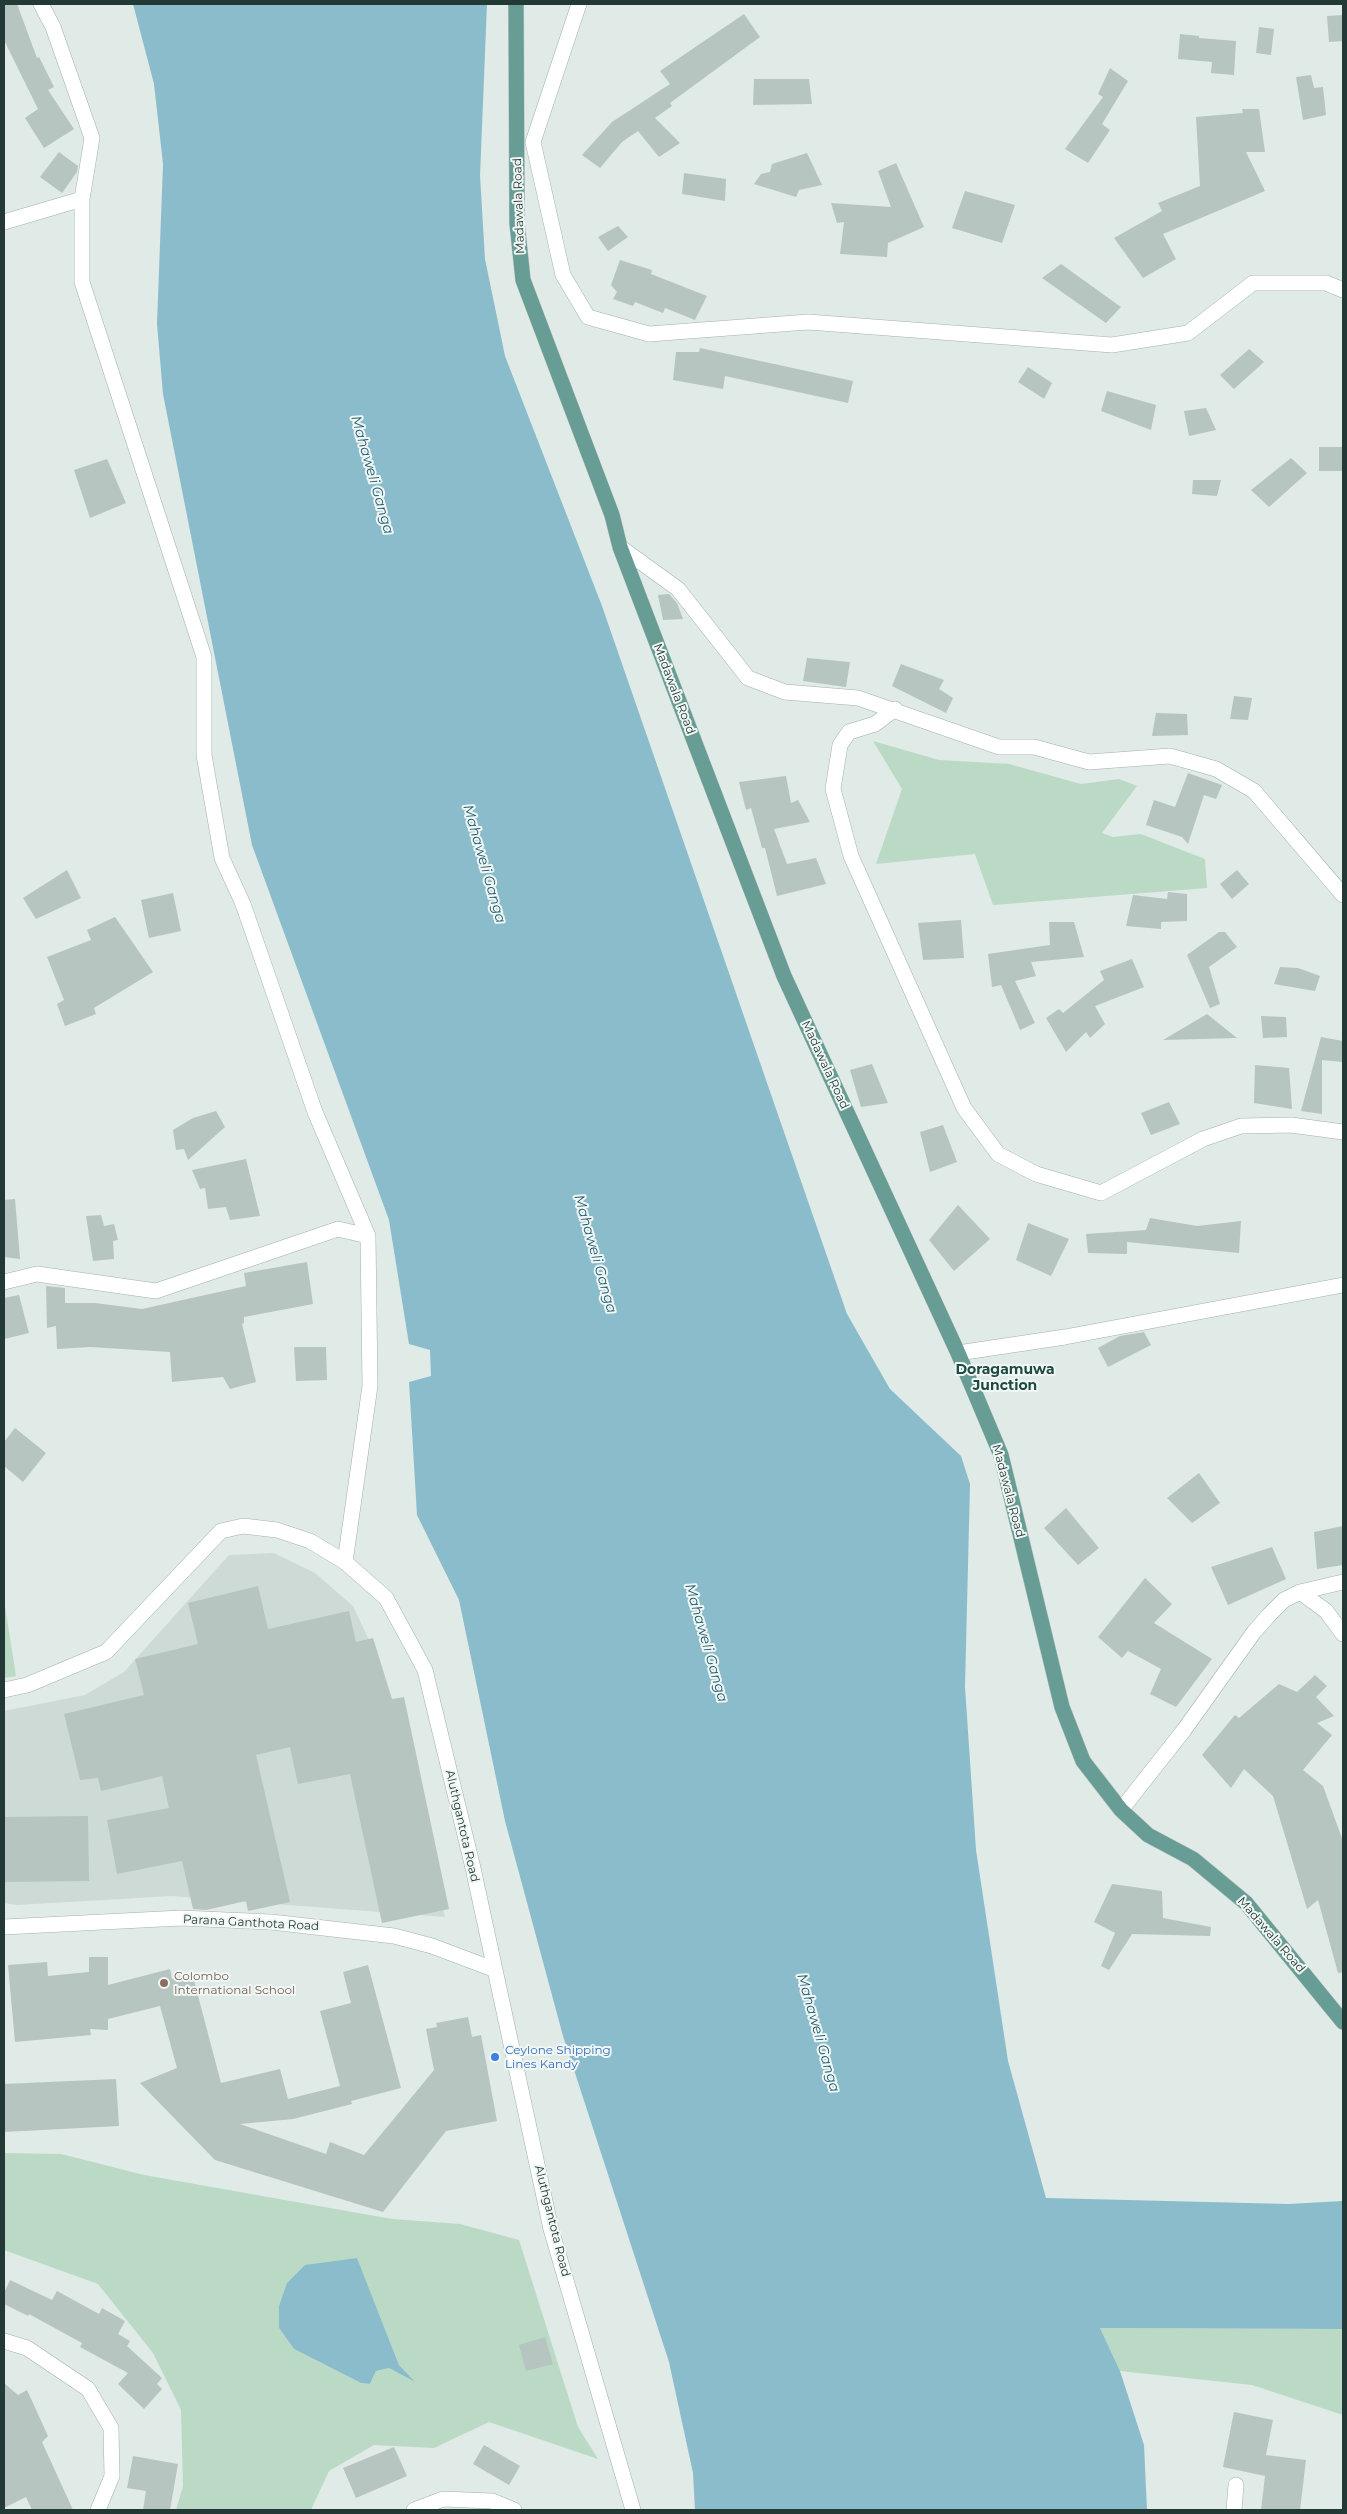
<!DOCTYPE html>
<html>
<head>
<meta charset="utf-8">
<style>
	body { margin:0 }
	#map { position:relative; width:1347px; height:2514px; overflow:hidden; background:#e0eae7; font-family:Montserrat,sans-serif }
	canvas { display:block }
	.frame { position:absolute; inset:0; border:5px solid #223935; pointer-events:none }
</style>
</head>
<body>
<div id="map">
<canvas width="1347" height="2514"></canvas>
<div class="frame"></div>
</div>
<script>
const ctx = document.querySelector('canvas').getContext('2d');
ctx.lineJoin = 'round';
function fill(path, color) { ctx.fillStyle = color; ctx.fill(path, 'evenodd'); }
const shape = rows => new Path2D(rows.map(r => 'M' + r).join(''));
function trace(path, color, width, dash) { ctx.strokeStyle = color; ctx.lineWidth = width; ctx.lineCap = dash ? 'butt' : 'round'; ctx.setLineDash(dash || []); ctx.stroke(path); }
function drawText(font, color, halo, rows, align = 'center') {
  ctx.font = font + ' Montserrat,sans-serif'; ctx.lineWidth = 4; ctx.setLineDash([]); ctx.textBaseline = 'middle'; ctx.strokeStyle = halo; ctx.fillStyle = color; for (const [text, x, y, turn = 0] of rows) {
    ctx.save(); ctx.translate(x, y); ctx.rotate((+turn || 0) * Math.PI / 180); ctx.textAlign = isNaN(turn) ? turn : align; if (halo) ctx.strokeText(text, 0, 0); ctx.fillText(text, 0, 0); ctx.restore();
  }
}
fill(shape([
	[274,1553,315,1573,353,1606,375,1653,445,1917,171,1896,17,1905,4,1903,4,1711,85,1695,124,1672,229,1555]
]), '#cedad6');
fill(shape([
	[873,741,939,760,1009,764,1081,784,1119,779,1137,786,1102,833,1113,837,1141,834,1205,859,1207,888,993,905,975,854,876,864,902,789],
	[4,1600,16,1676,4,1678],
	[4,2153,61,2154,144,2175,392,2219,460,2224,519,2240,578,2427,598,2459,489,2422,434,2448,374,2445,329,2471,311,2510,176,2510,183,2486,181,2410,153,2353,98,2284,4,2250],
	[357,2259,399,2365,413,2381,389,2368,376,2371,370,2384,361,2383,294,2349,279,2328,279,2306],
	[1100,2328,1343,2329,1343,2415,1252,2385,1120,2371]
]), '#badac6');
fill(shape([
	[133,4,487,4,480,176,485,259,505,356,602,606,847,1314,890,1389,961,1456,970,1484,965,1687,976,1850,1008,2061,1046,2198,1288,2204,1343,2201,1343,2329,1100,2328,1120,2371,1144,2445,1147,2510,695,2510,693,2473,669,2362,563,2036,505,1821,459,1600,417,1515,409,1382,431,1376,430,1350,409,1344,389,1220,252,845,163,394,157,324,163,164,154,84],
	[357,2258,399,2365,415,2382,389,2368,376,2371,370,2384,361,2383,294,2349,279,2328,279,2306,287,2283,305,2265]
]), '#8bbccc');
fill(shape([
	[4,4,17,4,37,58,39,57,54,87,48,90,74,129,44,148,25,118,38,109,4,40],
	[744,14,760,37,670,103,672,106,655,118,680,143,659,157,638,131,622,142,600,168,582,155,612,122,670,84,660,71],
	[1343,15,1343,41,1329,42,1327,16],
	[1259,27,1274,29,1271,55,1256,53],
	[1180,34,1199,36,1199,38,1236,41,1234,75,1211,73,1212,62,1178,59],
	[1110,68,1128,81,1102,124,1110,130,1088,163,1065,149,1103,97,1098,94],
	[1311,75,1314,88,1323,87,1326,115,1303,120,1296,77],
	[754,79,809,79,812,104,753,105],
	[1242,109,1259,109,1265,152,1246,152,1265,191,1163,234,1176,259,1143,278,1114,238,1162,211,1158,203,1200,186,1196,117,1243,113],
	[59,152,78,166,77,172,62,193,40,177],
	[807,153,822,185,799,190,796,197,754,184,761,174,770,172,772,164],
	[896,163,924,227,888,243,887,257,840,254,844,222,837,223,831,203,891,207,878,171],
	[684,173,726,179,725,201,682,194],
	[965,191,1015,205,1002,243,952,228],
	[618,226,628,237,608,251,598,237],
	[620,260,652,270,651,274,707,296,695,320,665,308,663,313,635,302,633,306,613,299,617,292,611,285],
	[1061,264,1121,307,1106,323,1042,278],
	[700,348,853,381,848,403,725,376,723,389,673,380,676,352,699,352],
	[1249,349,1264,362,1234,389,1220,375],
	[1028,367,1052,383,1044,399,1018,382],
	[1107,391,1156,405,1151,430,1101,411],
	[1206,408,1216,430,1189,436,1184,411],
	[1319,447,1343,447,1343,471,1319,471],
	[1291,458,1307,473,1269,507,1251,490],
	[107,459,126,503,90,518,74,470],
	[1193,480,1221,480,1217,496,1192,494],
	[669,594,677,603,683,619,663,620,658,595],
	[807,658,850,662,846,687,803,681],
	[901,664,944,680,939,689,953,698,946,713,892,686],
	[1234,696,1252,698,1248,720,1230,719],
	[1156,713,1187,714,1188,735,1152,736],
	[1188,773,1222,785,1216,799,1204,795,1188,844,1182,837,1146,825,1154,800,1175,807],
	[786,776,791,803,798,800,810,822,774,829,787,864,816,858,826,884,777,896,765,848,762,848,751,808,746,810,739,782],
	[67,870,81,898,36,919,23,898],
	[1237,870,1249,884,1232,899,1220,884],
	[1168,892,1187,894,1187,921,1161,922,1161,929,1126,926,1133,895,1167,899],
	[173,893,181,931,149,938,141,900],
	[115,917,153,972,94,1008,96,1014,65,1026,57,1004,64,1000,47,957,91,940,87,930],
	[961,920,964,958,923,960,918,923],
	[1049,922,1074,922,1084,957,1031,962,1036,976,1015,981,1035,1023,1020,1030,1001,985,992,987,988,954,1050,945],
	[1219,932,1225,932,1237,947,1209,967,1220,1004,1210,1008,1187,955],
	[1132,959,1144,987,1095,1006,1105,1024,1090,1038,1086,1032,1066,1052,1046,1018,1059,1009,1063,1013,1104,980,1100,971],
	[1280,967,1298,968,1320,976,1315,991,1274,984],
	[1207,1014,1237,1038,1163,1040],
	[1261,1016,1286,1017,1287,1037,1263,1038],
	[1321,1037,1343,1041,1343,1062,1322,1060,1322,1114,1301,1111],
	[872,1064,888,1103,861,1107,850,1070],
	[1255,1065,1289,1068,1292,1109,1254,1103],
	[1169,1102,1180,1124,1151,1135,1141,1113],
	[216,1111,225,1127,188,1160,184,1149,176,1150,173,1130,193,1118],
	[943,1125,957,1162,930,1172,920,1132],
	[246,1159,260,1216,230,1220,226,1207,208,1209,205,1188,200,1189,192,1170],
	[15,1199,20,1259,4,1257,4,1200],
	[958,1205,990,1239,954,1271,929,1240],
	[101,1215,104,1226,114,1224,118,1240,113,1241,114,1259,93,1261,86,1216],
	[1150,1218,1197,1226,1241,1221,1239,1253,1127,1242,1127,1254,1088,1253,1086,1234,1146,1230],
	[1028,1223,1069,1239,1051,1276,1016,1260],
	[307,1262,313,1304,244,1317,244,1323,242,1324,256,1382,230,1389,223,1377,172,1382,170,1352,90,1347,57,1349,56,1326,47,1328,46,1286,65,1288,65,1303,95,1303,142,1309,246,1286,244,1273],
	[19,1295,29,1333,4,1339,4,1298],
	[1144,1332,1151,1345,1108,1367,1098,1348,1120,1336],
	[294,1347,326,1347,327,1380,296,1381],
	[15,1428,46,1453,23,1482,4,1466,4,1442],
	[1199,1473,1220,1503,1192,1523,1167,1498],
	[1066,1508,1099,1548,1078,1565,1044,1528],
	[1343,1526,1343,1565,1317,1569,1314,1532],
	[1272,1547,1286,1579,1228,1605,1211,1567],
	[1145,1578,1172,1604,1154,1623,1212,1659,1176,1707,1150,1694,1161,1669,1128,1651,1122,1658,1098,1637],
	[258,1586,268,1629,349,1611,356,1642,373,1638,392,1699,404,1697,449,1909,382,1923,350,1774,298,1784,290,1747,256,1755,290,1902,248,1911,246,1901,206,1910,193,1909,182,1861,117,1874,107,1820,169,1808,162,1776,101,1791,98,1778,80,1780,64,1714,144,1695,135,1659,198,1644,188,1603],
	[1315,1675,1327,1686,1316,1697,1334,1716,1317,1723,1332,1735,1303,1770,1323,1786,1343,1841,1343,1972,1338,1973,1318,1900,1307,1909,1273,1796,1244,1769,1231,1788,1202,1755,1235,1715,1239,1718,1279,1684,1297,1692],
	[88,1816,89,1881,4,1882,4,1817],
	[1112,1884,1162,1891,1163,1918,1211,1927,1210,1936,1132,1934,1109,1970,1101,1966,1115,1933,1094,1922],
	[89,1957,108,1957,108,1985,170,1969,172,1979,192,1973,221,2083,280,2069,288,2099,340,2086,320,2011,351,2003,343,1972,368,1965,401,2088,351,2101,352,2104,293,2119,240,2124,326,2154,330,2142,364,2155,434,2070,426,2029,437,2027,436,2023,468,2017,472,2037,481,2035,497,2121,446,2131,383,2212,215,2160,140,2083,177,2068,160,2006,108,2019,108,2030,90,2029,91,2035,15,2042,8,1965,47,1962,48,1976,89,1972],
	[116,2079,119,2126,4,2132,4,2084],
	[10,2280,52,2300,57,2291,99,2314,102,2308,125,2321,118,2334,130,2341,127,2346,162,2378,157,2384,162,2389,144,2409,118,2384,128,2373,80,2347,82,2343,29,2314,28,2316,4,2304,4,2293],
	[545,2337,553,2364,526,2371,519,2345],
	[4,2383,18,2395,27,2390,48,2436,42,2442,73,2510,32,2510,26,2497,4,2508],
	[1234,2412,1273,2420,1266,2455,1306,2460,1300,2510,1261,2510,1265,2476,1223,2467],
	[484,2445,520,2466,509,2485,473,2464],
	[394,2447,407,2476,356,2498,343,2468],
	[133,2456,178,2464,170,2510,143,2510,146,2491,127,2488]
]), '#b6c5c0');
const minor = shape([
	[41,4,53,27,92,138,82,199,82,282,204,657,204,755,222,858,243,904,315,1112,368,1236,370,1386,345,1562],
	[579,4,533,142,563,275,588,317,649,334,808,322,1112,345,1188,333,1253,283,1326,283,1343,290],
	[4,222,82,199],
	[620,547,678,589,748,678,785,692,858,698,999,747,1034,747,1089,762,1170,756,1216,769,1254,791,1343,895],
	[895,709,875,724,849,732,840,745,833,789,851,856,964,1108,998,1154,1036,1174,1101,1193,1203,1139,1241,1126,1291,1125,1343,1132],
	[4,1282,37,1274,156,1291,338,1229,368,1236],
	[958,1353,1065,1337,1343,1285],
	[1300,1592,1326,1611,1343,1634],
	[4,1690,27,1685,106,1652,221,1531,243,1526,277,1530,310,1541,345,1562,386,1598,425,1670,473,1868,551,2229,633,2510],
	[1121,1810,1184,1730,1254,1632,1269,1615,1284,1600,1300,1592,1343,1582],
	[4,1927,181,1918,271,1922,394,1936,432,1946,493,1969],
	[4,2341,27,2348,88,2389,111,2428,112,2476,98,2510],
	[414,2510,443,2499,492,2501,514,2510],
	[1234,2510,1236,2485]
]);
const major = shape([
	[516,4,517,223,523,280,612,515,620,547,784,976,958,1353,1001,1455,1062,1707,1083,1761,1121,1810,1148,1835,1193,1859,1246,1903,1343,2022]
]);
trace(minor, '#a3b1ae', 16);
trace(major, '#bdc4c2', 16);
trace(minor, '#fff', 15);
trace(major, '#679d95', 15);
for (const [x, y, r, color] of [
	[164,1983,5,"#8d6e63"],
	[495,2057,5,"#3f7fe0"]
]) { const dot = new Path2D(); dot.arc(x, y, r, 0, 2 * Math.PI); ctx.fillStyle = color; ctx.fill(dot); trace(dot, '#f0f7f4', 2); }
drawText('12px', '#223935', '#f0f7f4', [
	["Madawala Road",519,206,-92],
	["Madawala Road",674,689,69],
	["Madawala Road",825,1065,65],
	["Madawala Road",1008,1491,75],
	["Aluthgantota Road",462,1826,77],
	["Parana Ganthota Road",251,1923,3],
	["Madawala Road",1271,1935,49],
	["Aluthgantota Road",552,2221,76]
]);
drawText('12px', '#785e54', '#f0f7f4', [
	["Colombo",174,1976],
	["International School",174,1990]
], 'left');
drawText('12px', '#366cbe', '#f0f7f4', [
	["Ceylone Shipping",505,2050],
	["Lines Kandy",505,2064]
], 'left');
drawText('italic 14px', '#205b71', '#f0f7f4', [
	["Mahaweli Ganga",372,475,74],
	["Mahaweli Ganga",484,864,74],
	["Mahaweli Ganga",595,1254,74],
	["Mahaweli Ganga",706,1643,74],
	["Mahaweli Ganga",818,2033,74]
]);
drawText('bold 14px', '#1f4a44', '#f0f7f4', [
	["Doragamuwa",1005,1370],
	["Junction",1005,1386]
]);
</script>
</body>
</html>
